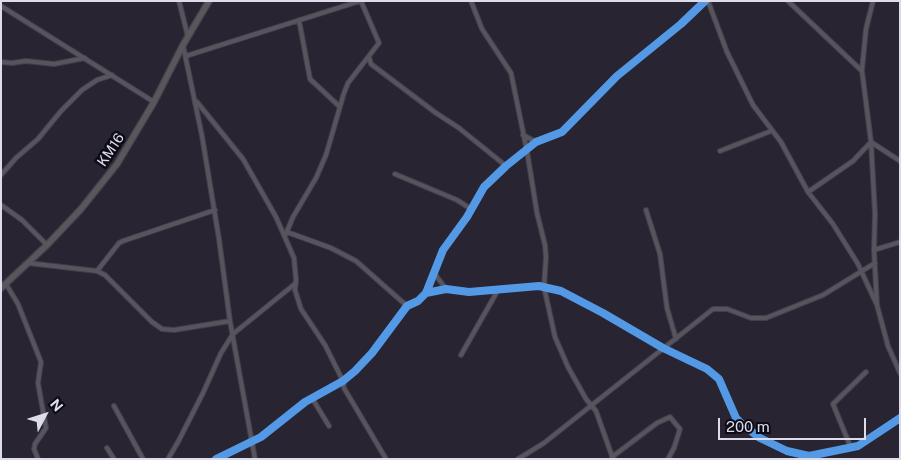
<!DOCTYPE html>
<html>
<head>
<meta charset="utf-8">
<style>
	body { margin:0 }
	#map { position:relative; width:901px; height:460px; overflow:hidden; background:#282431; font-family:"Public Sans",sans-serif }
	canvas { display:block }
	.frame { position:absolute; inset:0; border:2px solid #dedbeb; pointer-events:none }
	.north { position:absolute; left:20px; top:390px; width:50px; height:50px; -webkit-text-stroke:4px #0d0b15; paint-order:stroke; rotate:50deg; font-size:14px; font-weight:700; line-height:20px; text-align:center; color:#dedbeb }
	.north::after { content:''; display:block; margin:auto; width:18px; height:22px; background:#dedbeb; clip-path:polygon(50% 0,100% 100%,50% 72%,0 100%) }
	.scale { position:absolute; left:718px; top:418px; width:148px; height:22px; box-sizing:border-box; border:2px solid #dedbeb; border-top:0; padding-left:6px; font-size:15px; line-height:18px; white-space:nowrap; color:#dedbeb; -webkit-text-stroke:4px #0d0b15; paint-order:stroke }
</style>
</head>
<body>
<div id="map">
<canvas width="901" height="460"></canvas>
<div class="frame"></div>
<div class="north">N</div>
<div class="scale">200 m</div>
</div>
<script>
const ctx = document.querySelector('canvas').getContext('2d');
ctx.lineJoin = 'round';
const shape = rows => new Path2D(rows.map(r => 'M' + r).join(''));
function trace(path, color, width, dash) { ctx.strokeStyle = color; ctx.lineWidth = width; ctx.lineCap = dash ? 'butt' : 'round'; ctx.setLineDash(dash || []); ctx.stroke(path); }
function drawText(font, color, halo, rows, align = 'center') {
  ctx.font = font + ' "Public Sans",sans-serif'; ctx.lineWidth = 5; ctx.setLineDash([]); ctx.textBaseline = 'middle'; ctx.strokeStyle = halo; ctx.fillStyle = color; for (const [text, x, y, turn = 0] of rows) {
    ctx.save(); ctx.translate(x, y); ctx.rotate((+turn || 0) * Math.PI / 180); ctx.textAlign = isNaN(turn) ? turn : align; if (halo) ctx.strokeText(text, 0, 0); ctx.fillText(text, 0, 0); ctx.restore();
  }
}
const street = shape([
	[179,1,188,37],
	[471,1,482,29,511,73,527,151,537,213,545,245,546,257,544,287,555,337,568,367,586,399,596,411,613,459],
	[708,1,727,52,753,105,781,142,808,192,833,224,858,264,876,303],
	[788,1,862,71,871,142,875,214,874,250,877,305,888,346,900,373],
	[1,6,154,102],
	[299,20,310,79,340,107],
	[183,45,202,136,219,239,230,321,255,459],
	[186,56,360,1],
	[369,57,371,64,436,113,459,128,506,166],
	[1,62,12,63,26,61,54,64,85,58],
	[862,70,866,29,873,1],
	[197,102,243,159,276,217,294,258,296,280,295,290,301,309,325,345,343,381,344,388,386,459],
	[523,135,536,142],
	[871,142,900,161],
	[720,151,771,131],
	[395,174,457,200,471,209],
	[1,175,16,158,38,139,61,111,82,90,97,80,112,75],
	[808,192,853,161,871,142],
	[1,205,22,220,47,245],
	[646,210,660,254,667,308,676,339],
	[287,232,331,248,356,261,407,306],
	[285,236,293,217,316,178,326,155,344,93,348,83,379,43,361,1],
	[874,250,900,242],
	[28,263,97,271,105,275,152,322,162,329,174,330,230,321],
	[97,271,119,243,123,241,215,210],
	[434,273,446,289],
	[6,284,18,304,41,362,38,383,46,428,35,444,34,449,38,459],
	[426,293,446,289,469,292,539,286,561,291,603,313,663,348,707,369,719,379,736,418,742,424,760,438,787,451,809,456,858,446,900,418],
	[461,355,498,290],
	[312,398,329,426],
	[114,406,143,459],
	[107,448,114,459],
	[851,448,833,404,866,372],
	[612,457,657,423,670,417,680,429,674,448,668,459],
	[168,459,178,442,203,393,221,353,233,334,296,283],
	[216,459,261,437,305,402,343,381,355,371,372,353,407,306,418,301,426,293,443,250,467,217,484,187,506,166,536,142,562,132,617,76,681,24,705,1],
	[518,459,544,443,713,309,727,309,751,318,766,318,823,295,875,263]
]);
const secondary = shape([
	[1,288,47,245,81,209,117,164,154,102,183,45,209,1]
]);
trace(street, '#423f4a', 6);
trace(secondary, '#423f4a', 8);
trace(street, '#57545e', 4);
trace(secondary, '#5a565c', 5.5);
trace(shape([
	[426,293,446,289,469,292,539,286,561,291,603,313,663,348,707,369,719,379,736,418,742,424,760,438,787,451,809,456,858,446,900,418],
	[216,459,261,437,305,402,343,381,355,371,372,353,407,306,418,301,426,293,443,250,467,217,484,187,506,166,536,142,562,132,617,76,681,24,705,1]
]), '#5399e6', 8);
drawText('14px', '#dedbeb', '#0d0b15', [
	["KM16",111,150,-56]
]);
</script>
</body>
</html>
